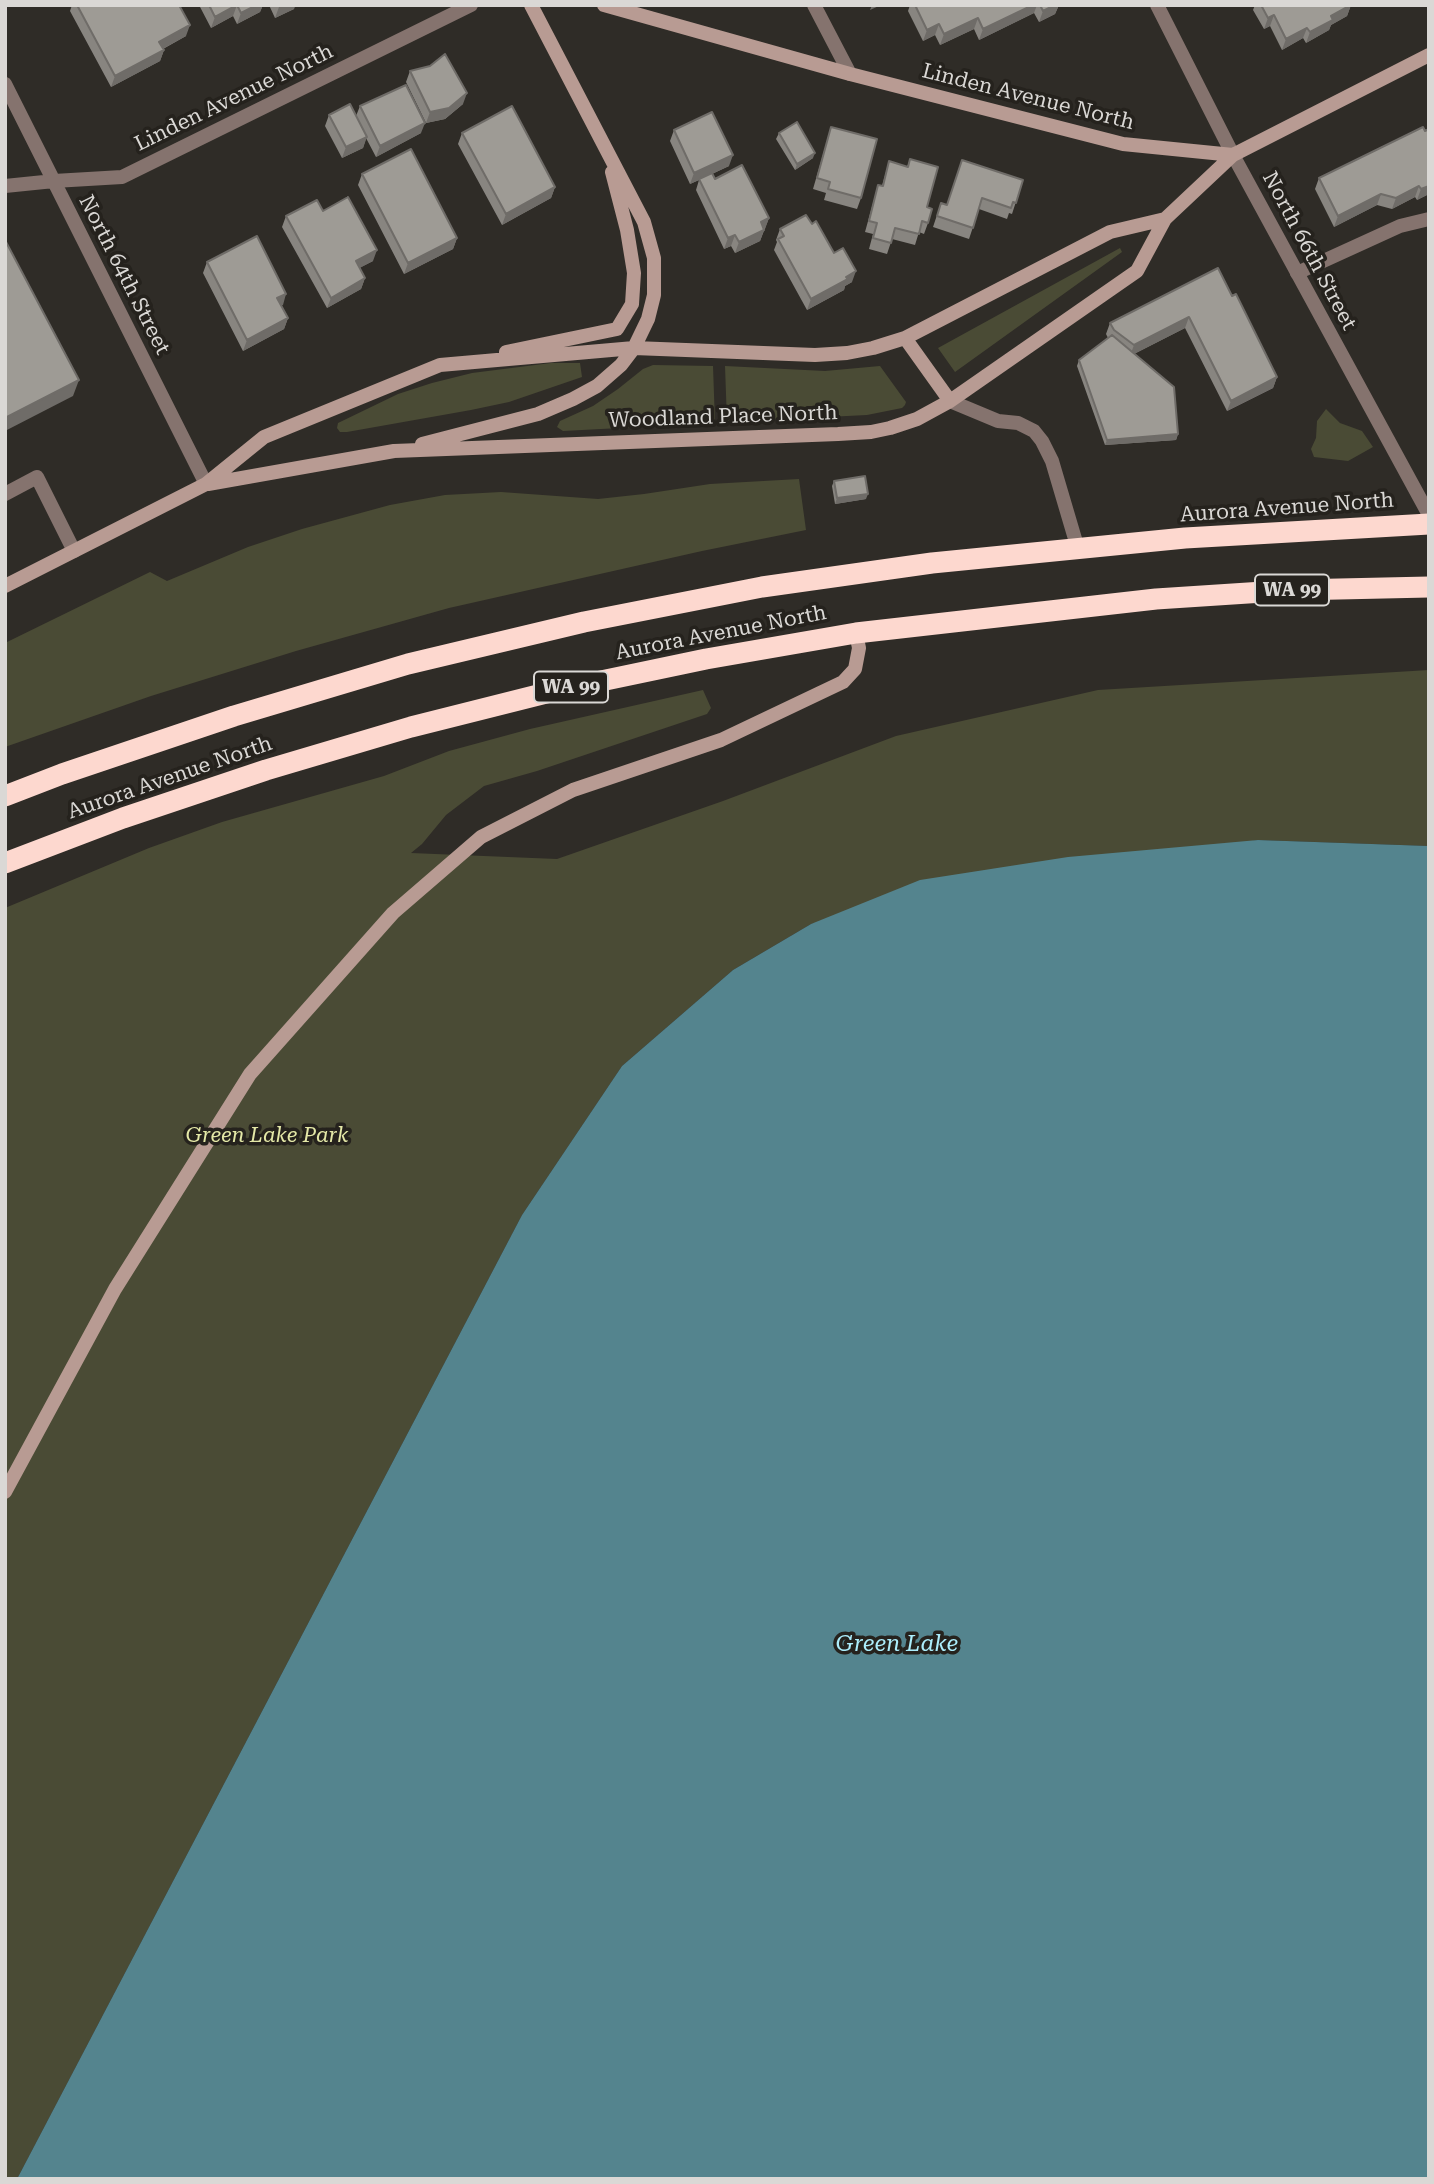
<!DOCTYPE html>
<html>
<head>
<meta charset="utf-8">
<style>
	body { margin:0 }
	#map { position:relative; width:1434px; height:2184px; overflow:hidden; background:#2f2c27; font-family:"Roboto Serif",serif }
	canvas { display:block }
	.frame { position:absolute; inset:0; border:7px solid #dad8d5; pointer-events:none }
</style>
</head>
<body>
<div id="map">
<canvas width="1434" height="2184"></canvas>
<div class="frame"></div>
</div>
<script>
const ctx = document.querySelector('canvas').getContext('2d');
ctx.lineJoin = 'round';
function fill(path, color) { ctx.fillStyle = color; ctx.fill(path, 'evenodd'); }
const shape = rows => new Path2D(rows.map(r => 'M' + r).join(''));
function trace(path, color, width, dash) { ctx.strokeStyle = color; ctx.lineWidth = width; ctx.lineCap = dash ? 'butt' : 'round'; ctx.setLineDash(dash || []); ctx.stroke(path); }
function drawText(font, color, halo, rows, align = 'center') {
  ctx.font = font + ' "Roboto Serif",serif'; ctx.lineWidth = 7; ctx.setLineDash([]); ctx.textBaseline = 'middle'; ctx.strokeStyle = halo; ctx.fillStyle = color; for (const [text, x, y, turn = 0] of rows) {
    ctx.save(); ctx.translate(x, y); ctx.rotate((+turn || 0) * Math.PI / 180); ctx.textAlign = isNaN(turn) ? turn : align; if (halo) ctx.strokeText(text, 0, 0); ctx.fillText(text, 0, 0); ctx.restore();
  }
}
fill(shape([
	[1120,248,1122,252,955,372,938,348],
	[551,363,580,363,582,377,509,402,471,410,347,432,340,432,337,428,338,423,398,394,432,383,472,373],
	[653,365,713,366,715,423,563,431,557,427,560,421,593,406,618,389,643,369],
	[725,366,825,371,880,366,906,402,905,405,902,408,867,415,727,422],
	[1326,409,1340,423,1362,431,1373,447,1348,461,1314,457,1311,449,1316,438,1317,421],
	[799,479,806,530,702,551,449,608,296,651,151,696,5,747,5,643,150,572,167,581,248,547,302,529,390,505,445,495,501,492,598,499,644,494,710,484],
	[1429,670,1429,846,1258,840,811,924,733,970,622,1066,522,1215,17,2179,5,2179,5,908,149,848,222,822,384,776,449,751,530,729,703,690,711,708,707,714,537,771,484,786,446,815,422,844,411,853,557,859,723,801,896,736,1098,690]
]), '#4a4b35');
fill(shape([
	[1258,840,1429,846,1429,2179,17,2179,522,1215,622,1066,733,970,811,924,920,880,1068,857]
]), '#54848e');
trace(shape([
	[814,5,850,74],
	[1297,273,1400,226,1429,219],
	[950,401,998,421,1018,423,1034,431,1042,441,1052,461,1078,549],
	[5,494,37,477,74,551]
]), '#85736e', 14);
trace(shape([
	[1157,5,1233,155,1429,515],
	[5,84,206,484],
	[5,186,54,181,122,177,471,5]
]), '#85736e', 14);
trace(shape([
	[604,5,850,74,1123,144,1233,155,1429,55],
	[905,338,950,401],
	[506,352,617,329,632,304,634,273,627,230,612,172],
	[422,444,538,414,573,399,597,386,621,365,634,348,648,319,654,295,654,258,644,222,531,5],
	[208,484,394,451,838,434,871,432,890,428,917,419,950,401,1137,271,1165,219,1233,155],
	[5,586,206,484,264,437,440,365,634,348,815,355,847,353,873,348,905,338,1110,232,1165,219],
	[5,1492,115,1289,250,1074,393,913,481,837,573,790,721,740,843,682,855,669,859,648,856,633]
]), '#b89b93', 14);
trace(shape([
	[5,796,62,774,234,716,408,664,584,622,762,587,932,563,1185,538,1429,524],
	[5,863,123,818,266,770,411,727,558,690,706,659,856,633,1156,599,1294,590,1429,587]
]), '#fdd8cf', 21);
fill(shape([
	[72,5,179,5,186,36,163,49,164,50,160,61,111,87,70,11],
	[199,5,263,5,260,12,237,24,233,16,211,28],
	[269,5,295,5,294,9,275,18],
	[910,5,1059,5,1055,14,1039,22,1034,13,979,40,974,29,940,45,935,35,923,41,908,11],
	[1255,5,1351,5,1347,16,1331,25,1329,30,1306,43,1303,38,1282,50,1270,26,1264,29,1253,10],
	[410,71,463,104,445,119,426,123,406,82],
	[360,106,421,133,376,157,366,138,363,148,342,158,325,126,329,115,356,116],
	[831,127,861,198,857,209,824,200,826,193,813,189],
	[1423,127,1429,194,1417,200,1415,197,1392,209,1377,205,1334,227,1315,189,1319,178],
	[674,130,729,166,712,174,715,179,769,218,760,241,735,253,731,246,724,249,696,190,699,180,690,184,670,141],
	[462,133,555,187,551,198,502,225,458,144],
	[779,133,813,158,795,170,776,139],
	[910,159,927,207,928,223,924,234,919,232,915,245,892,239,887,254,869,249,873,234,865,232,878,185,882,186,889,161,907,167],
	[362,174,457,238,453,249,404,274,358,185],
	[1023,180,1012,214,1009,213,1007,219,979,209,969,239,933,227,941,203,946,205],
	[323,211,373,261,359,268,365,278,361,289,327,308,282,227,286,216],
	[812,224,834,253,852,282,845,286,844,290,807,310,774,250,777,242,776,240,780,229],
	[207,262,283,305,281,305,288,318,284,329,243,351,203,273],
	[1232,296,1277,377,1273,388,1227,411,1185,328,1134,354,1178,434,1176,440,1105,445,1077,366,1079,360,1108,338,1106,334,1110,323],
	[834,481,866,499,835,504,832,486]
]), '#888580');
fill(shape([
	[237,5,233,16,211,28,215,17],
	[257,5,263,5,260,12,237,24,241,13],
	[283,5,295,5,294,9,275,18,279,7],
	[872,5,881,5,870,10],
	[1033,5,1037,5,1034,13,979,40,983,29],
	[1055,5,1059,5,1055,14,1039,22,1043,11],
	[1351,5,1347,16,1331,25,1329,30,1306,43,1310,32,1331,16],
	[1274,15,1270,26,1264,29,1268,18],
	[978,18,974,29,940,45,944,34],
	[939,24,935,35,923,41,927,30],
	[190,25,186,36,155,53,159,42],
	[1307,28,1303,38,1282,50,1286,39],
	[164,50,160,61,111,87,115,76],
	[467,93,463,104,445,119,426,123,430,112],
	[425,123,421,133,376,157,380,146],
	[367,137,363,148,342,158,346,147],
	[815,153,813,158,795,170,797,164],
	[733,155,729,166,690,184,694,173],
	[1419,186,1415,197,1392,209,1396,198],
	[1429,186,1429,194,1417,200,1421,189],
	[555,187,551,198,502,225,506,214],
	[1381,194,1377,205,1334,227,1338,216],
	[769,218,765,229,761,222],
	[764,230,760,241,735,253,739,242],
	[735,235,731,246,724,249,728,238],
	[457,238,453,249,404,274,408,263],
	[377,250,373,261,352,272,356,261],
	[856,271,852,282,845,286,844,290,807,310,811,299],
	[365,278,361,289,327,308,331,298],
	[286,294,283,305,273,309,277,298],
	[1189,317,1185,328,1130,356,1134,345],
	[288,318,284,329,243,351,247,340],
	[1277,377,1273,388,1227,411,1231,401],
	[79,380,73,396,5,431,5,418],
	[1178,434,1176,440,1105,445,1107,440],
	[868,494,866,499,835,504,837,498]
]), '#6f6c68');
const building = shape([
	[77,5,179,5,190,25,159,42,164,50,115,76,77,5],
	[209,5,257,5,241,13,237,5,215,17,209,5],
	[915,5,1033,5,983,29,978,18,944,34,939,24,927,30,915,5],
	[1040,5,1055,5,1043,11,1040,5],
	[1261,5,1351,5,1331,16,1333,20,1310,32,1307,28,1286,39,1274,15,1268,18,1261,5],
	[445,54,467,93,449,108,430,112,410,71,430,66,445,54],
	[406,85,425,123,380,146,360,106,406,85],
	[350,104,367,137,346,147,329,115,350,104],
	[512,106,555,187,506,214,462,133,512,106],
	[712,112,733,155,694,173,674,130,712,112],
	[797,122,815,153,797,164,779,133,797,122],
	[831,127,877,139,861,198,828,189,830,182,817,178,831,127],
	[1423,127,1425,131,1429,129,1429,186,1421,189,1419,186,1396,198,1381,194,1338,216,1319,178,1423,127],
	[411,149,457,238,408,263,362,174,411,149],
	[910,159,938,167,927,207,932,209,928,223,922,221,919,234,895,228,891,243,873,238,877,223,869,221,878,185,883,186,889,161,908,167,910,159],
	[962,160,1023,180,1016,203,1013,202,1011,208,982,198,973,228,937,216,941,203,947,205,962,160],
	[742,165,769,218,761,222,764,230,739,242,735,235,728,238,699,179,712,173,715,179,742,165],
	[348,197,377,250,356,261,365,278,331,298,286,216,317,200,323,211,348,197],
	[806,215,812,224,816,221,834,253,843,248,856,271,846,277,848,279,811,299,778,239,784,236,780,229,806,215],
	[257,236,286,294,277,298,288,318,247,340,207,262,257,236],
	[5,240,79,380,5,418,5,240],
	[1218,268,1232,296,1236,294,1277,377,1231,401,1189,317,1134,345,1114,330,1110,323,1218,268],
	[1112,335,1174,387,1178,434,1107,440,1079,360,1112,335],
	[865,476,868,494,837,498,834,481,865,476]
]);
fill(building, '#9e9b95');
trace(building, '#6f6c68', 2);
for (const [x, y, w] of [
	[1292,590,74],
	[571,687,74]
]) { const box = new Path2D(); box.roundRect(x - w / 2, y - 15.5, w, 31, 5); ctx.fillStyle = '#25221d'; ctx.fill(box); trace(box, '#dad8d5', 2); }
drawText('bold 19px', '#dad8d5', null, [
	["WA 99",1292,590],
	["WA 99",571,687]
]);
drawText('21px', '#dad8d5', '#25221d', [
	["Linden Avenue North",1028,97,14],
	["Linden Avenue North",234,98,-26],
	["North 66th Street",1309,251,62],
	["North 64th Street",124,275,63],
	["Woodland Place North",723,417,-2],
	["Aurora Avenue North",1287,508,-4],
	["Aurora Avenue North",721,633,-11],
	["Aurora Avenue North",170,778,-19]
]);
drawText('italic 21px', '#e4e8a7', '#25221d', [
	["Green Lake Park",267,1136]
]);
drawText('italic 23px', '#acedfb', '#25221d', [
	["Green Lake",897,1644]
]);
</script>
</body>
</html>
